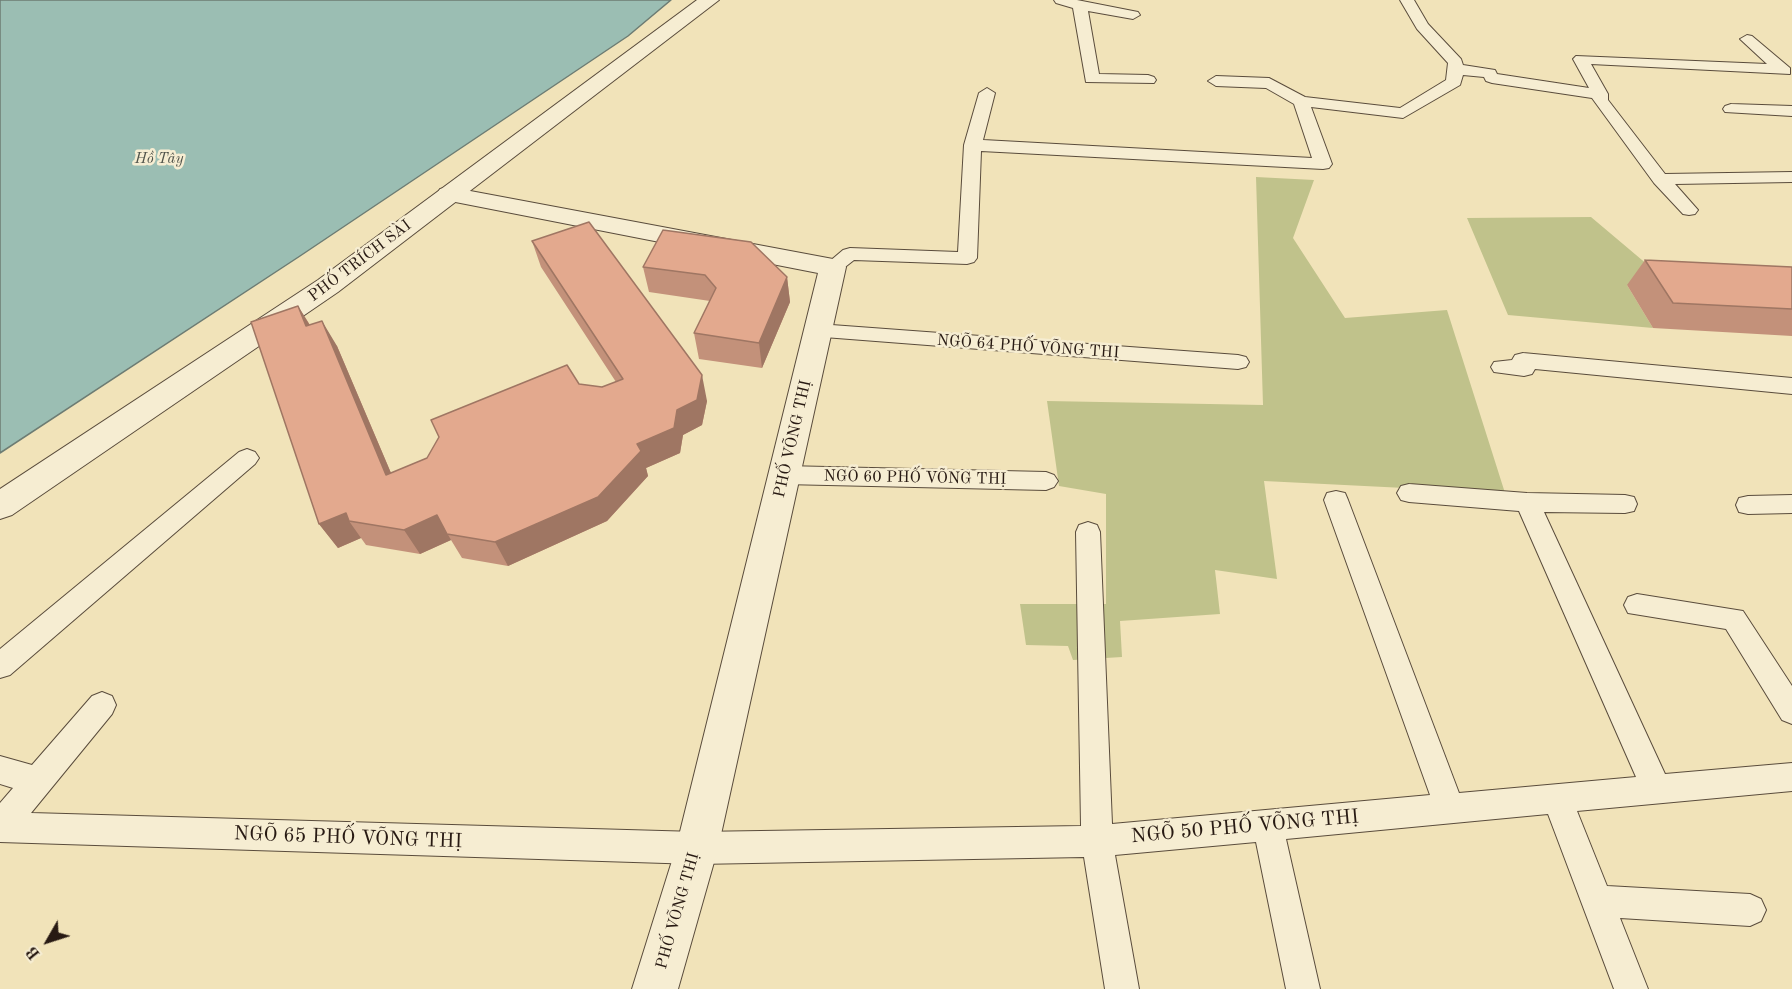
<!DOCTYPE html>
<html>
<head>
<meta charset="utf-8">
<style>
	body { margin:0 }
	#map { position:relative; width:1792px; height:989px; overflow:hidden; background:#f1e3b9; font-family:"Old Standard TT",serif }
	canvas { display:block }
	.north { position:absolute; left:18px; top:911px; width:60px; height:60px; -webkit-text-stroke:4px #f6edd2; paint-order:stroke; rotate:231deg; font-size:16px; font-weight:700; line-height:24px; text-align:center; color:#281a13 }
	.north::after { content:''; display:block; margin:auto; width:21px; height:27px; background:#281a13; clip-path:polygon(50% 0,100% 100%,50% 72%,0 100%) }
</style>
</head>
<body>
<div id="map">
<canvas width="1792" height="989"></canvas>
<div class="north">B</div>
</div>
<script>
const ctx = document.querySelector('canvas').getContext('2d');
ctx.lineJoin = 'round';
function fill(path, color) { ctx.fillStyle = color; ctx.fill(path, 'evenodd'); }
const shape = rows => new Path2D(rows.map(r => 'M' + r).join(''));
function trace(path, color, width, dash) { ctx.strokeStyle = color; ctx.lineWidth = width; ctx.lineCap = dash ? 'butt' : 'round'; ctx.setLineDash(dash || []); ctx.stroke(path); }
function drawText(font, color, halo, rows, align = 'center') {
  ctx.font = font + ' "Old Standard TT",serif'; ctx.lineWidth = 5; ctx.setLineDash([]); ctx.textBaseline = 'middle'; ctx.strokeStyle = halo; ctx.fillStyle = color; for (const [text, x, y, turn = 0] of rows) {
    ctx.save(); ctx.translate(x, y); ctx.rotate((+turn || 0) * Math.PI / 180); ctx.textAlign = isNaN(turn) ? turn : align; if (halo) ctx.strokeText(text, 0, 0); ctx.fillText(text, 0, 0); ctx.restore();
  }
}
fill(shape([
	[1256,177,1314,180,1293,238,1345,318,1447,310,1505,493,1264,481,1277,579,1215,570,1220,614,1120,621,1122,657,1073,660,1068,646,1026,645,1020,604,1106,604,1106,494,1059,486,1047,401,1263,405],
	[1591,217,1674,287,1627,285,1653,328,1508,315,1467,218]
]), '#c0c28b');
const water = shape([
	[0,0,671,0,628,36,300,256,0,453,0,0]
]);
fill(water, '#9bbeb3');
trace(water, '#6d7c73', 1.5);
const service = shape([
	[1054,0,1077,0,1138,12,1140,15,1133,19,1088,11,1099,74,1148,75,1154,77,1156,80,1154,83,1086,82,1073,8,1056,3,1054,0],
	[1400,0,1414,0,1428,24,1461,59,1463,65,1495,70,1497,74,1589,88,1573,59,1576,56,1767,64,1740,39,1747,35,1752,36,1790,68,1790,74,1591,64,1608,94,1608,100,1665,174,1792,172,1792,182,1675,184,1698,210,1695,214,1689,215,1683,214,1654,183,1592,98,1492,83,1486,81,1484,77,1463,75,1460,85,1403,118,1311,107,1332,164,1329,168,1323,169,981,151,977,258,974,262,967,264,854,260,840,271,833,273,826,271,823,267,843,250,850,248,958,252,964,145,979,93,987,88,995,93,983,140,1312,158,1294,104,1266,88,1216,86,1208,81,1216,76,1269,78,1305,97,1400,108,1446,80,1448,63,1417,29,1400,0],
	[1731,104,1792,106,1792,116,1725,112,1723,109,1725,106,1731,104],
	[818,324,1238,355,1246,357,1249,362,1246,367,1238,369,811,336,808,331,811,326,818,324],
	[1523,353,1792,378,1792,394,1535,369,1532,374,1524,376,1494,372,1491,367,1494,362,1512,360,1515,355,1523,353],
	[247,449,255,452,259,458,255,464,10,675,0,678,0,649,239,452,247,449],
	[784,466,1046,472,1054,475,1058,481,1054,487,1046,490,784,484,776,481,772,475,776,469,784,466],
	[1409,484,1527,493,1625,495,1634,497,1637,504,1634,511,1625,513,1544,512,1665,774,1792,763,1792,791,1577,811,1607,886,1750,894,1761,899,1766,910,1761,921,1750,926,1620,918,1648,989,1614,989,1548,814,1286,839,1320,989,1286,989,1256,842,1115,855,1139,989,1105,989,1084,857,697,864,0,842,0,803,13,788,0,784,0,756,32,765,92,696,102,692,112,696,116,705,112,714,31,813,697,832,1081,826,1076,532,1079,525,1088,522,1097,525,1100,532,1112,824,1430,795,1324,500,1327,493,1336,491,1345,493,1348,500,1459,793,1636,777,1519,511,1409,502,1401,500,1397,493,1401,486,1409,484],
	[1792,495,1792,513,1748,514,1739,512,1736,505,1739,498,1748,496,1792,495],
	[1637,594,1743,611,1792,686,1792,724,1782,720,1726,629,1628,613,1624,605,1628,597,1637,594]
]);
const minor = shape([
	[449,187,833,259,842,261,846,267,718,848,678,989,632,989,676,848,818,273,440,199,437,194,440,189,449,187]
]);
const tertiary = shape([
	[697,0,719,0,338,292,12,515,0,519,0,489,318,280,697,0]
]);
trace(service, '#5a4c3c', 2);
trace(minor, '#5a4c3c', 2);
trace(tertiary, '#5a4c3c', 2);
fill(service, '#f6edd2');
fill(minor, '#f6edd2');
fill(tertiary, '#f6edd2');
fill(shape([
	[532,241,707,401,702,425,683,435,680,453,646,468,648,476,607,521,508,566,462,558,451,540,420,554,366,545,361,538,338,548,319,524,298,306,310,325,337,346,391,473,427,458,579,384,602,387,616,382,541,267],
	[1645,260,1792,267,1792,336,1653,328,1627,285],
	[643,267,787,277,790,302,762,368,699,359,694,333,710,301,649,292]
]), '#c3917a');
fill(shape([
	[787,277,790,302,762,368,759,343],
	[298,306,314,332,306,326],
	[322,321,337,346,402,499,386,475],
	[702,375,707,401,702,425,683,435,680,453,646,468,648,476,607,521,508,566,495,542,637,444,677,410],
	[346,513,349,521,361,538,338,548,319,524],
	[437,515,451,540,420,554,404,530]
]), '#9f7663');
const building = shape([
	[589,222,702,375,697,400,677,410,674,428,637,444,641,451,598,497,495,542,447,534,437,515,404,530,349,521,346,513,319,524,251,322,298,306,306,326,322,321,386,475,427,458,439,437,431,420,567,365,579,384,602,387,623,379,532,241,589,222],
	[663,230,751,242,787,277,759,343,694,333,716,288,705,275,643,267,663,230],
	[1645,260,1792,267,1792,309,1673,303,1645,260]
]);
fill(building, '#e3a98e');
trace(building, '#9f7663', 1.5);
drawText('italic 15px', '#50534b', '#f6edd2', [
	["Hồ Tây",159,159]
]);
drawText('16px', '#281a13', '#f6edd2', [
	["PHỐ TRÍCH SÀI",360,261,-37],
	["NGÕ 64 PHỐ VÕNG THỊ",1028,347,4],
	["PHỐ VÕNG THỊ",793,439,-77],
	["NGÕ 60 PHỐ VÕNG THỊ",915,478,1],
	["PHỐ VÕNG THỊ",678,911,-74]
]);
drawText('20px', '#281a13', '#f6edd2', [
	["NGÕ 50 PHỐ VÕNG THỊ",1245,827,-5],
	["NGÕ 65 PHỐ VÕNG THỊ",348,838,2]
]);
</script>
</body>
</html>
